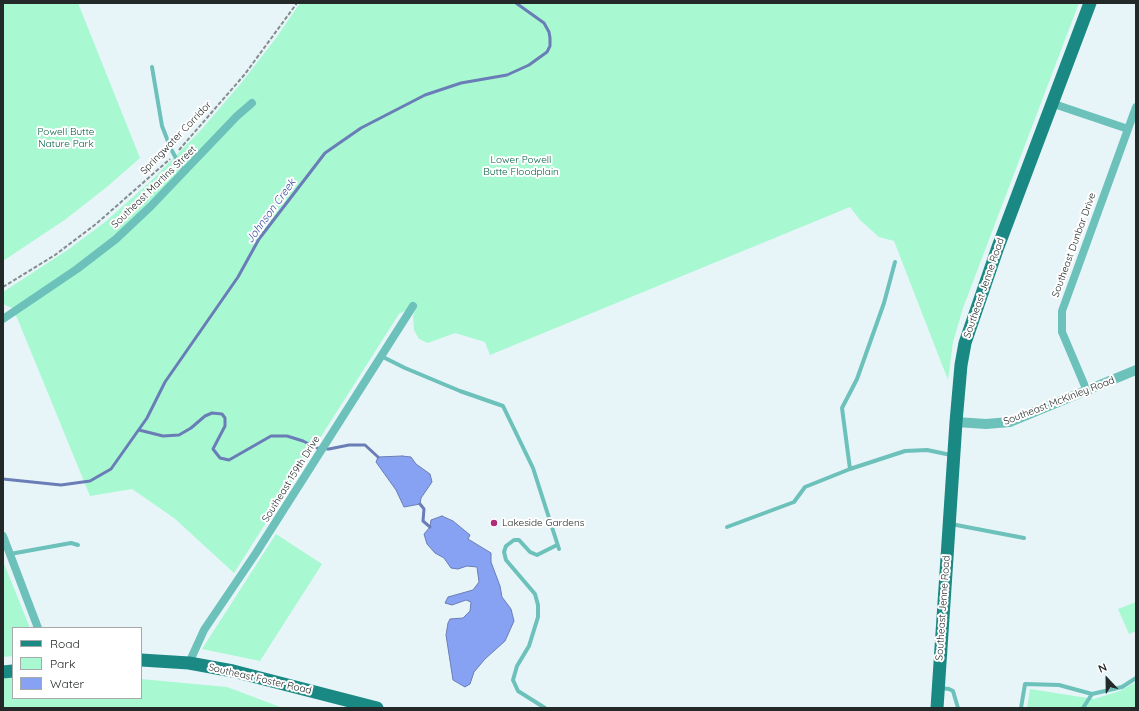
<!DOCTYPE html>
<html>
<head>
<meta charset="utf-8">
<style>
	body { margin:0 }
	#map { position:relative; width:1139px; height:711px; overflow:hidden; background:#e8f5f8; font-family:Quicksand,sans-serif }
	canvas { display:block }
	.frame { position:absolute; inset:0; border:4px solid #232829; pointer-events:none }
	.legend { position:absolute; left:12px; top:627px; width:130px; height:72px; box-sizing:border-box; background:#fff; border:1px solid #a7a9a9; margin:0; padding:5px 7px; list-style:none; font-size:12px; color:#232829 }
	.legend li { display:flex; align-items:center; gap:8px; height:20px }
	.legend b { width:20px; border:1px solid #a7a9a9 }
	.north { position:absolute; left:1087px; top:659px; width:40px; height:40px; -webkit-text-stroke:3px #fff; paint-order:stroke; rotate:338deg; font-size:11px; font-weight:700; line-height:16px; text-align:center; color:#232829 }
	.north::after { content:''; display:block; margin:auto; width:14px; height:18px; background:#232829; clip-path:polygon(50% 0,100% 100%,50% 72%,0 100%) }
</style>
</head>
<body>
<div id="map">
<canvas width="1139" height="711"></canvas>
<div class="frame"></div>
<ul class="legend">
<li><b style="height:5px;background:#1a8984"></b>Road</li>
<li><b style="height:11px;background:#a8f8d2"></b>Park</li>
<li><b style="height:11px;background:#88a2f3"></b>Water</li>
</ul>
<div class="north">N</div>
</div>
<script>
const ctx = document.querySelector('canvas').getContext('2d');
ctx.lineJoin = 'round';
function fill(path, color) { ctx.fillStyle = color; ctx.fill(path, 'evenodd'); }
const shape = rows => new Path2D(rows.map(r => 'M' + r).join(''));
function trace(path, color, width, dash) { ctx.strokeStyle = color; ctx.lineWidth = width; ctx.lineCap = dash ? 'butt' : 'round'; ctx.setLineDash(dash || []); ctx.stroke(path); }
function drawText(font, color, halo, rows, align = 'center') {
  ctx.font = font + ' Quicksand,sans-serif'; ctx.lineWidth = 4; ctx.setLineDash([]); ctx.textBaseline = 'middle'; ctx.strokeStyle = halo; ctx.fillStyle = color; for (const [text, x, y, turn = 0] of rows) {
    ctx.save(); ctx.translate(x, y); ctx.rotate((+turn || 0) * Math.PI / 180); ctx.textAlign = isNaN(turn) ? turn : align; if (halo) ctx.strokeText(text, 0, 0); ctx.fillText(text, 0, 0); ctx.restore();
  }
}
fill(shape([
	[3,3,78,3,140,158,108,186,66,219,3,261],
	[300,3,1079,3,963,308,953,342,948,380,894,241,879,237,860,220,850,207,490,355,485,342,455,333,428,343,419,339,414,330,413,316,416,307,414,306,399,314,234,573,174,518,132,489,90,496,18,320,12,308,3,304,3,292,69,249,105,222,152,180,201,130,242,82,276,38],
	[276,534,322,564,260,661,202,649],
	[3,561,30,628,13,628,13,656,3,657],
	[1136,602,1136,631,1129,634,1118,609],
	[13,677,13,698,141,698,141,679,227,687,283,708,3,708,3,679],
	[1136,682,1136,708,1027,708,1030,689,1094,699,1120,691]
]), '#a8f8d2');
const water = shape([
	[402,456,411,457,416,464,430,474,432,482,421,498,420,504,404,507,396,490,376,462,378,457,402,456],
	[442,516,453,521,470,535,468,539,491,553,491,562,500,586,502,597,511,609,514,621,505,641,485,659,474,672,470,684,465,687,453,680,446,635,448,623,450,619,463,618,470,611,471,602,466,600,452,605,445,603,448,597,473,590,479,582,477,567,467,566,458,569,451,568,444,558,435,553,427,544,424,534,430,527,431,520,442,516]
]);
fill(water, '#88a2f3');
trace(water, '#6a7db6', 1);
trace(shape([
	[139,430,163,436,179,435,191,428,205,416,212,413,222,414,225,418,225,426,213,449,220,458,229,460,271,436,287,436,303,441,317,448,329,449,349,445,365,445,378,457],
	[3,479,61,485,90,481,111,469,147,418,165,382,238,277,259,239,325,153,361,128,425,95,461,83,507,75,529,65,547,52,550,46,550,38,549,32,544,23,516,3],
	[420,504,424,509,423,521,430,527]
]), '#6a7db6', 3);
trace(shape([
	[179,150,245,74,297,3],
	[3,287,55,255,96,224,170,159]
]), '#838c8e', 2, [4, 2]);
trace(shape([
	[152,67,162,126,171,149,184,173],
	[381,356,405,368,460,391,503,406,533,468,559,549],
	[850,469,842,408,857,379,884,303,895,262],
	[951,524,1024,538],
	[727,527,794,502,805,487,850,469,905,451,927,450,951,455],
	[10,554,71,543,78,545],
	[941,688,949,689,953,691,958,708],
	[545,708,518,691,513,680,517,666,529,646,538,617,538,605,535,594,506,560,504,552,506,546,514,540,519,540,530,552,537,555,557,545],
	[1021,708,1025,684,1059,685,1092,694],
	[1083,708,1092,694,1122,687,1136,678]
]), '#6dc1bb', 4);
trace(shape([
	[1051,103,1128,129],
	[3,319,77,269,116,239,151,206,237,116,252,103],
	[1087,391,1062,332,1062,311,1136,107],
	[3,536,38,628],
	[189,663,204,630,256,553,413,306]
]), '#6dc1bb', 8);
trace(shape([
	[956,422,986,424,1010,422,1136,370]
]), '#6dc1bb', 10);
trace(shape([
	[141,660,189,663,233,671,377,708],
	[3,672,13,671],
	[937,708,956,422,961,365,965,343,998,247,1090,3]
]), '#1a8984', 13);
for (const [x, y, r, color] of [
	[494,523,4,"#af2d78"]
]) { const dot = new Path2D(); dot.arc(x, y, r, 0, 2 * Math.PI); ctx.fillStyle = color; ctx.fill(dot); trace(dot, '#fff', 1.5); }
drawText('10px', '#005e41', '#fff', [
	["Powell Butte",66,132],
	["Nature Park",66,144],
	["Lower Powell",521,160],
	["Butte Floodplain",521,172]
]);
drawText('10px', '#232829', '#fff', [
	["Springwater Corridor",176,138,-46],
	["Southeast Martins Street",154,187,-44],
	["Southeast Dunbar Drive",1074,245,-70],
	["Southeast Jenne Road",984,288,-71],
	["Southeast McKinley Road",1059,401,-21],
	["Southeast 159th Drive",291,479,-58],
	["Southeast Jenne Road",943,608,-86],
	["Southeast Foster Road",260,679,13]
]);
drawText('10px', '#232829', '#fff', [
	["Lakeside Gardens",502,523]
], 'left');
drawText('italic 11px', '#3145a2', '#fff', [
	["Johnson Creek",271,211,-54]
]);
</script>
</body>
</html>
